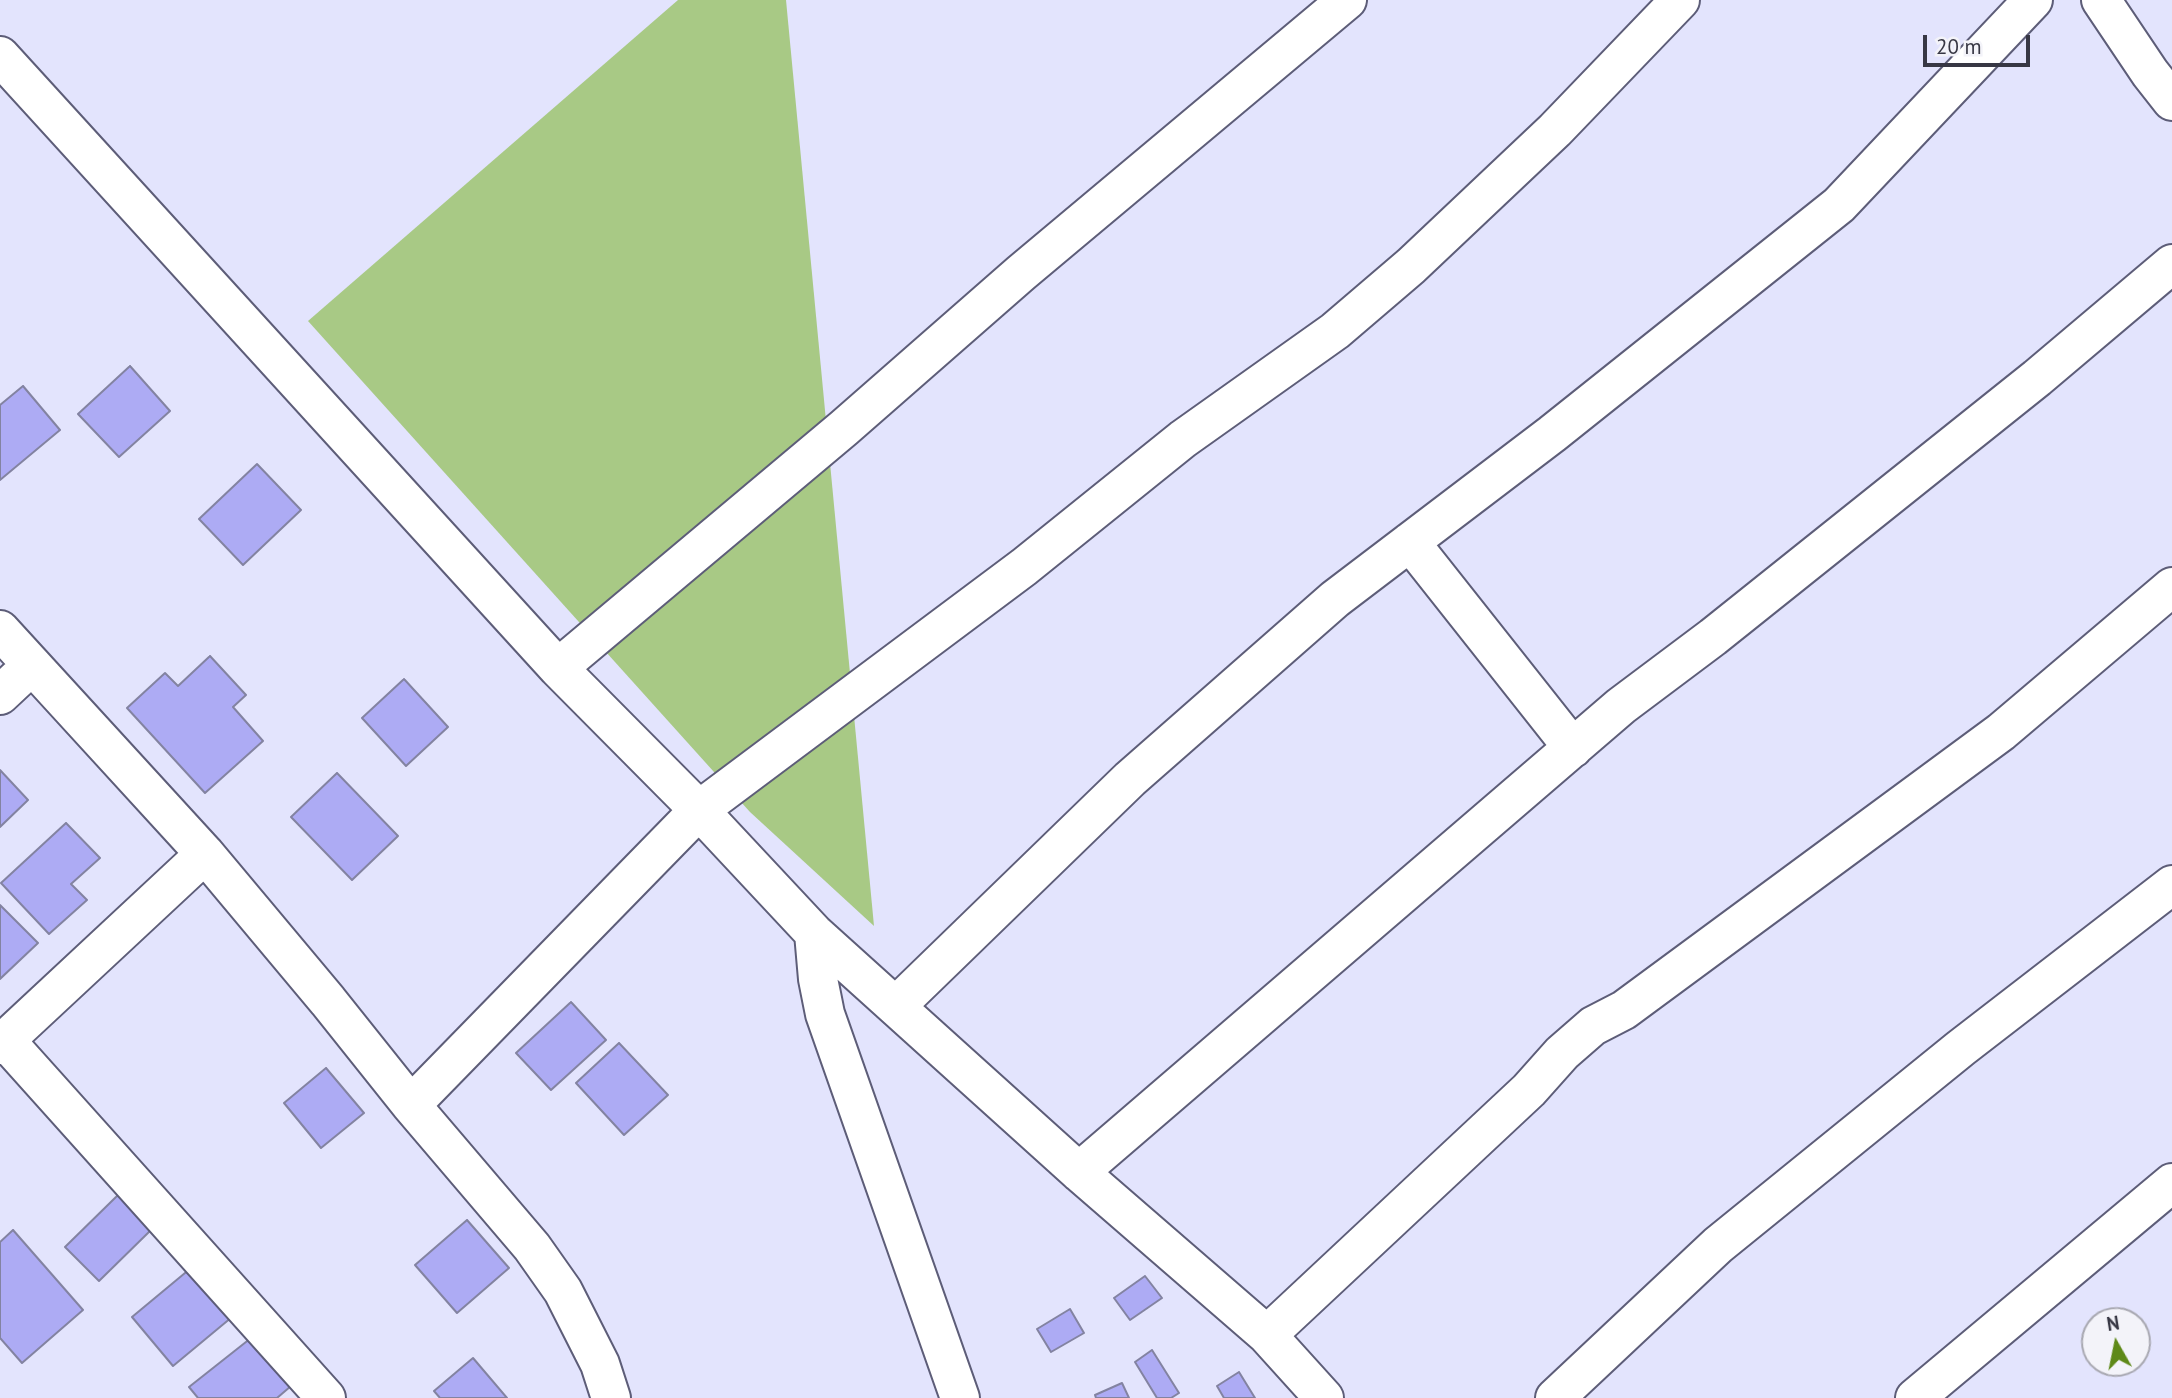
<!DOCTYPE html>
<html>
<head>
<meta charset="utf-8">
<style>
	body { margin:0 }
	#map { position:relative; width:2172px; height:1398px; overflow:hidden; background:#e3e4fd; font-family:"PT Sans",sans-serif }
	canvas { display:block }
	.north { position:absolute; left:2081px; top:1307px; width:70px; height:70px; box-sizing:border-box; background:#f3f3f9; border:2px solid #a8a8b1; border-radius:50%; rotate:351deg; font-size:19px; font-weight:700; line-height:28px; text-align:center; color:#373744 }
	.north::after { content:''; display:block; margin:auto; width:24px; height:32px; background:#5e8918; clip-path:polygon(50% 0,100% 100%,50% 72%,0 100%) }
	.scale { position:absolute; left:1923px; top:35px; width:107px; height:32px; box-sizing:border-box; border:4px solid #373744; border-top:0; padding-left:9px; font-size:21px; line-height:24px; white-space:nowrap; color:#373744; -webkit-text-stroke:5px #f3f3f9; paint-order:stroke }
</style>
</head>
<body>
<div id="map">
<canvas width="2172" height="1398"></canvas>
<div class="north">N</div>
<div class="scale">20 m</div>
</div>
<script>
const ctx = document.querySelector('canvas').getContext('2d');
ctx.lineJoin = 'round';
function fill(path, color) { ctx.fillStyle = color; ctx.fill(path, 'evenodd'); }
const shape = rows => new Path2D(rows.map(r => 'M' + r).join(''));
function trace(path, color, width, dash) { ctx.strokeStyle = color; ctx.lineWidth = width; ctx.lineCap = dash ? 'butt' : 'round'; ctx.setLineDash(dash || []); ctx.stroke(path); }
fill(shape([
	[678,0,786,0,874,926,750,812,308,321]
]), '#a8c985');
const building = shape([
	[130,366,170,411,119,457,78,414,130,366],
	[23,386,60,430,0,480,0,405,23,386],
	[257,464,301,510,243,565,199,519,257,464],
	[210,656,246,695,233,707,263,741,205,793,127,708,165,673,178,686,210,656],
	[404,679,448,727,406,766,362,718,404,679],
	[0,770,28,800,0,827,0,770],
	[337,773,398,836,352,880,291,817,337,773],
	[66,823,100,858,71,884,87,900,49,934,1,883,66,823],
	[0,905,38,943,0,979,0,905],
	[571,1002,606,1040,551,1090,516,1053,571,1002],
	[619,1043,668,1095,624,1135,576,1083,619,1043],
	[326,1068,364,1113,321,1148,284,1103,326,1068],
	[118,1195,152,1229,99,1281,65,1247,118,1195],
	[467,1220,509,1268,457,1313,415,1265,467,1220],
	[13,1230,83,1310,22,1363,0,1338,0,1242,13,1230],
	[191,1268,232,1317,173,1366,132,1317,191,1268],
	[1145,1276,1162,1298,1130,1320,1114,1298,1145,1276],
	[1070,1309,1084,1333,1051,1352,1037,1329,1070,1309],
	[251,1338,291,1386,277,1398,198,1398,189,1387,251,1338],
	[1152,1350,1179,1393,1171,1398,1157,1398,1135,1362,1152,1350],
	[473,1358,507,1398,440,1398,434,1391,473,1358],
	[1239,1372,1255,1398,1224,1398,1217,1386,1239,1372],
	[1122,1383,1129,1398,1096,1398,1095,1395,1122,1383]
]);
fill(building, '#adabf4');
trace(building, '#8383a1', 2);
const minor = shape([
	[2101,0,2150,73,2172,101],
	[0,56,558,668,699,810,814,933,1079,1172,1267,1335,1324,1398],
	[1410,542,1573,748],
	[0,630,205,854,328,1001,411,1105,532,1247,563,1291,600,1364,611,1398],
	[558,668,844,428,1021,273,1347,0],
	[0,695,31,666],
	[814,933,818,979,825,1014,960,1398],
	[896,1006,1130,779,1335,599,1552,434,1839,205,2033,0],
	[5,1040,326,1398],
	[0,1045,205,854],
	[411,1105,699,810,1024,567,1183,439,1335,331,1411,266,1555,130,1680,0],
	[1079,1172,1621,706,1713,637,2037,378,2172,264],
	[1267,1335,1529,1090,1562,1053,1593,1026,1624,1010,2001,732,2172,587],
	[1555,1398,1718,1245,1961,1048,2172,885],
	[1915,1398,2172,1183]
]);
trace(minor, '#5d5d78', 42);
trace(minor, '#fff', 38);
</script>
</body>
</html>
